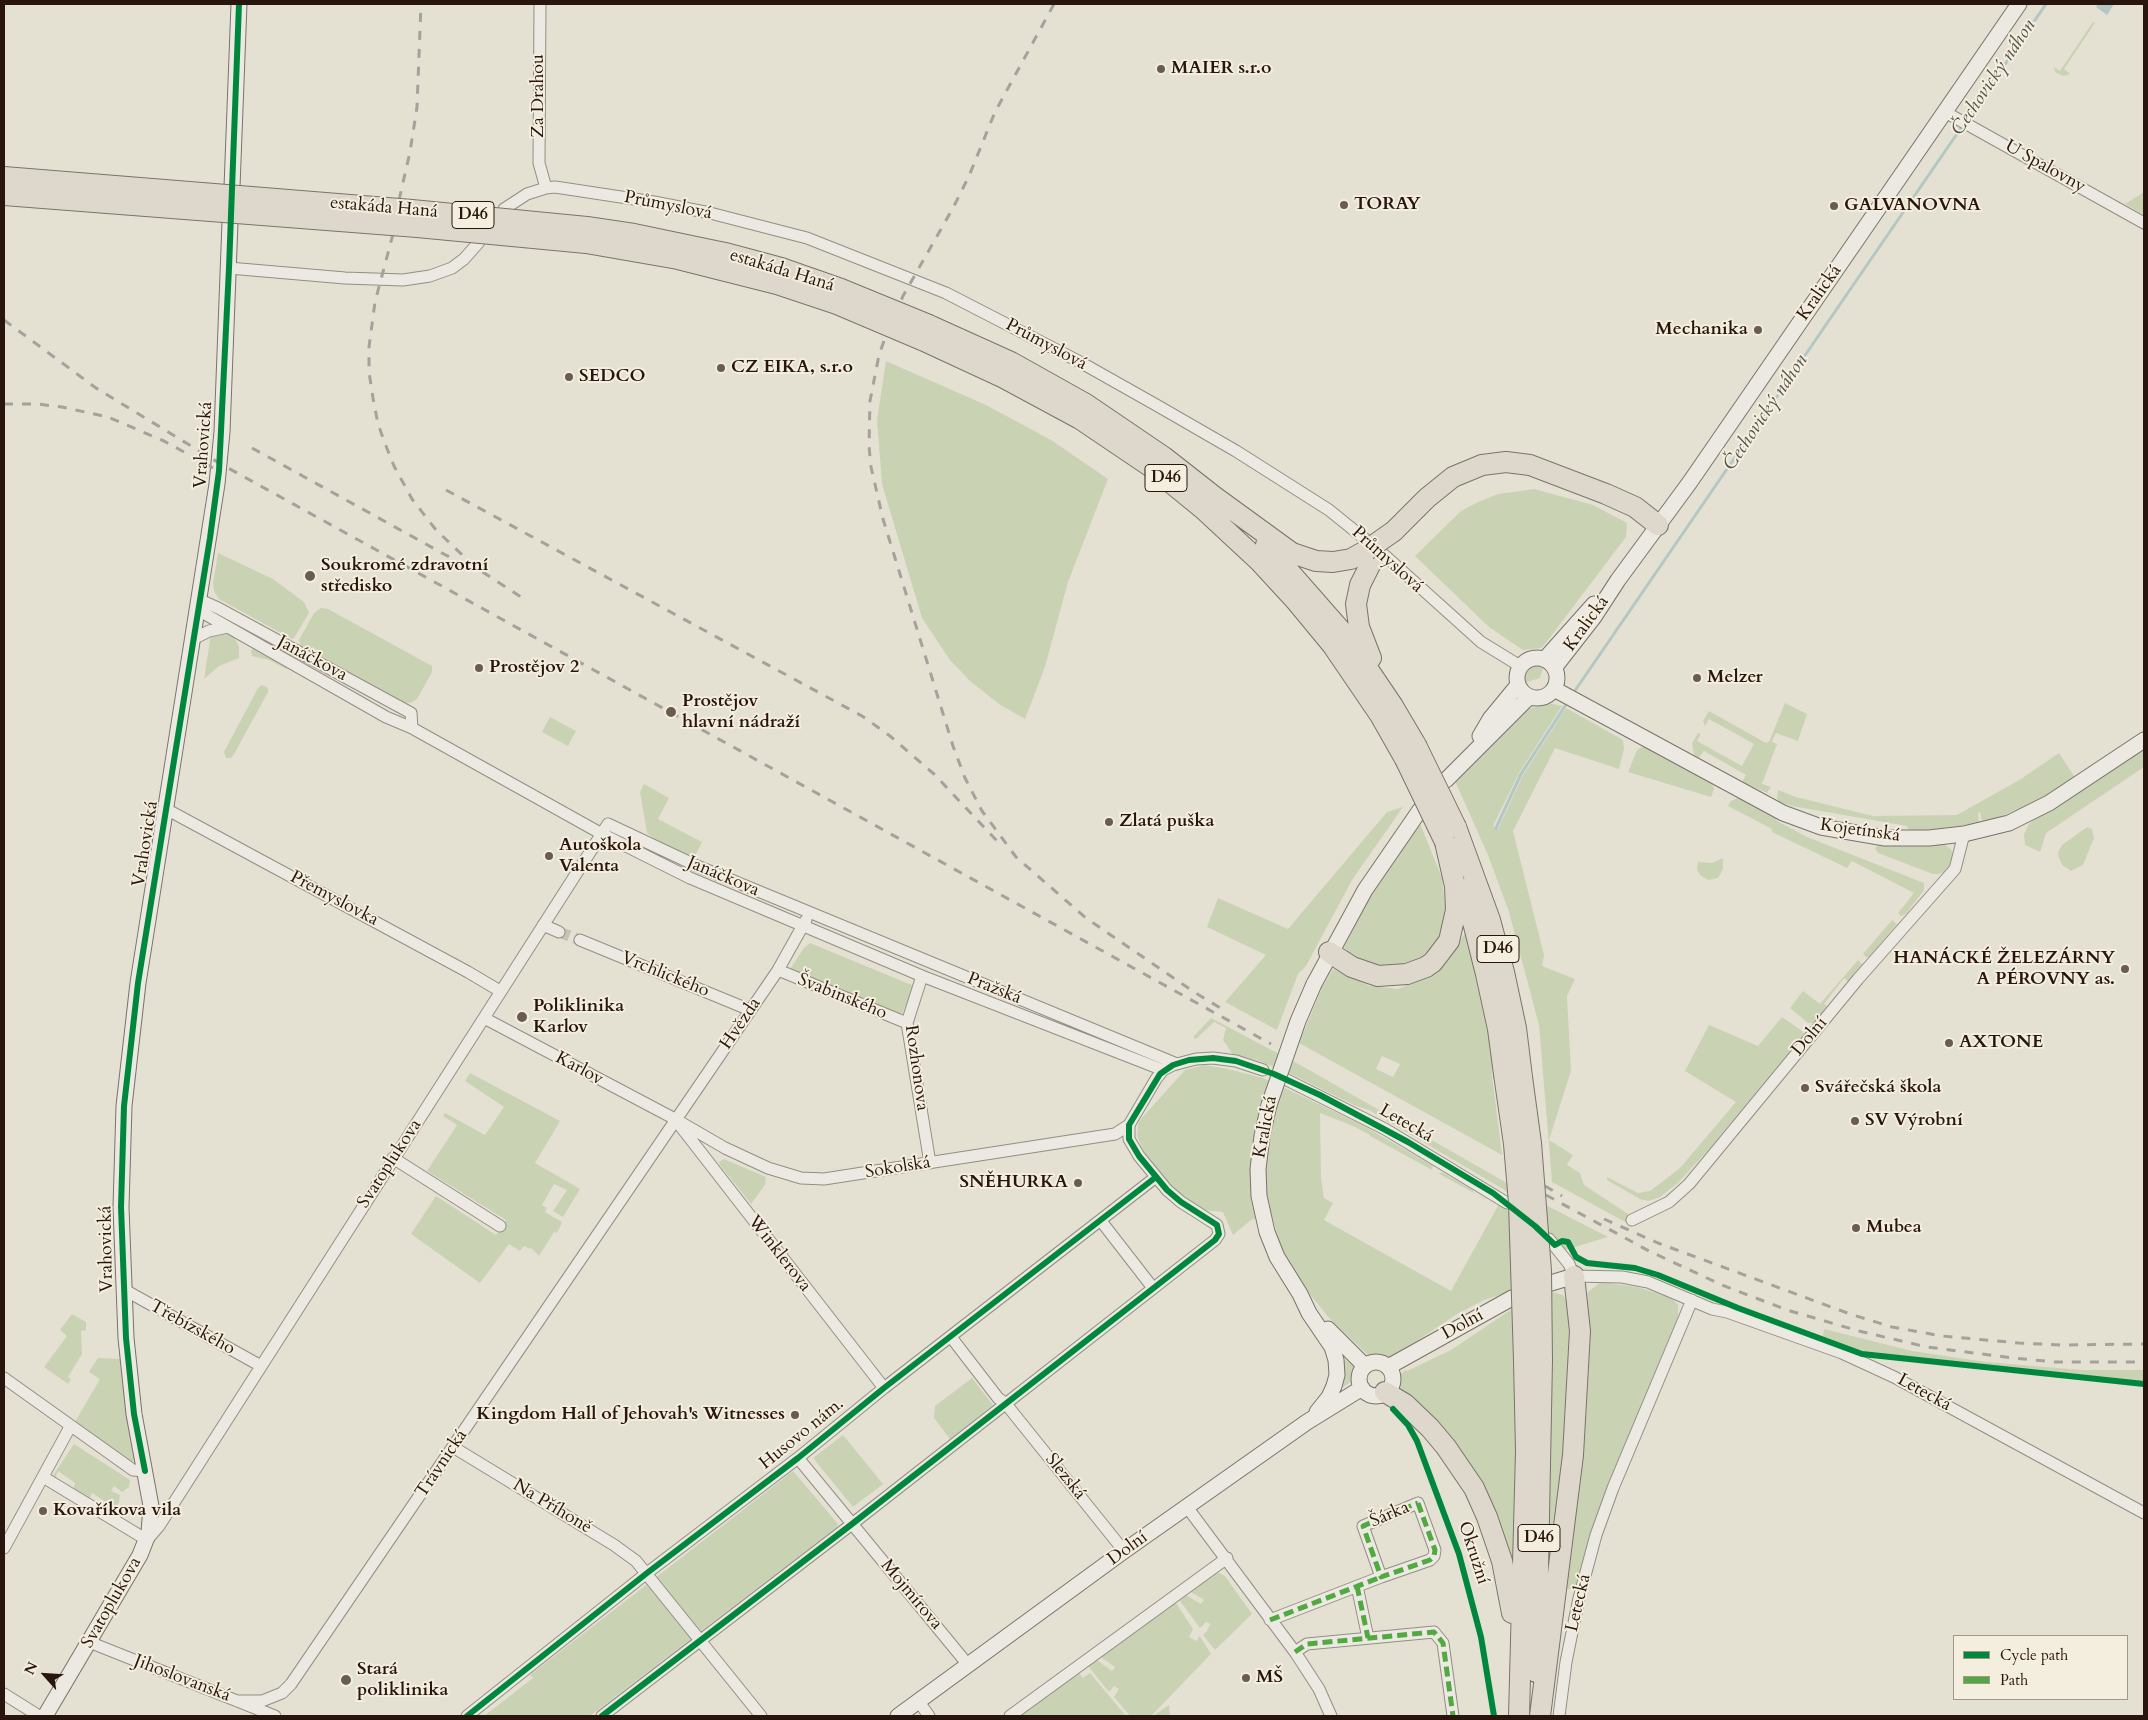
<!DOCTYPE html>
<html>
<head>
<meta charset="utf-8">
<style>
	body { margin:0 }
	#map { position:relative; width:2148px; height:1720px; overflow:hidden; background:#e5e1d2; font-family:Cardo,serif }
	canvas { display:block }
	.frame { position:absolute; inset:0; border:5px solid #29150d; pointer-events:none }
	.legend { position:absolute; left:1953px; top:1635px; width:175px; height:65px; box-sizing:border-box; background:#f3eedd; border:1px solid #a2978a; margin:0; padding:6px 9px; list-style:none; font-size:15px; color:#29150d }
	.legend li { display:flex; align-items:center; gap:10px; height:25px }
	.legend b { width:25px; border:1px solid #a2978a }
	.north { position:absolute; left:20px; top:1650px; width:50px; height:50px; -webkit-text-stroke:4px #f3eedd; paint-order:stroke; rotate:296deg; font-size:14px; font-weight:700; line-height:20px; text-align:center; color:#29150d }
	.north::after { content:''; display:block; margin:auto; width:18px; height:22px; background:#29150d; clip-path:polygon(50% 0,100% 100%,50% 72%,0 100%) }
</style>
</head>
<body>
<div id="map">
<canvas width="2148" height="1720"></canvas>
<div class="frame"></div>
<ul class="legend">
<li><b style="height:6px;background:#00873e"></b>Cycle path</li>
<li><b style="height:6px;background:#53a941"></b>Path</li>
</ul>
<div class="north">N</div>
</div>
<script>
const ctx = document.querySelector('canvas').getContext('2d');
ctx.lineJoin = 'round';
function fill(path, color) { ctx.fillStyle = color; ctx.fill(path, 'evenodd'); }
const shape = rows => new Path2D(rows.map(r => 'M' + r).join(''));
function trace(path, color, width, dash) { ctx.strokeStyle = color; ctx.lineWidth = width; ctx.lineCap = dash ? 'butt' : 'round'; ctx.setLineDash(dash || []); ctx.stroke(path); }
function drawText(font, color, halo, rows, align = 'center') {
  ctx.font = font + ' Cardo,serif'; ctx.lineWidth = 4; ctx.setLineDash([]); ctx.textBaseline = 'middle'; ctx.strokeStyle = halo; ctx.fillStyle = color; for (const [text, x, y, turn = 0] of rows) {
    ctx.save(); ctx.translate(x, y); ctx.rotate((+turn || 0) * Math.PI / 180); ctx.textAlign = isNaN(turn) ? turn : align; if (halo) ctx.strokeText(text, 0, 0); ctx.fillText(text, 0, 0); ctx.restore();
  }
}
fill(shape([
	[2093,22,2095,23,2064,69,2070,74,2063,76,2055,72,2054,67,2060,71],
	[2144,192,2144,215,2125,204],
	[886,361,986,405,1051,440,1108,479,1068,582,1045,667,1025,719,999,704,970,681,950,660,922,618,882,484,877,420],
	[1534,489,1593,505,1627,523,1626,537,1545,644,1541,648,1523,650,1489,627,1415,556,1461,511,1478,502,1498,494],
	[218,553,273,579,304,602,309,613,294,638,292,639,219,599,214,591,213,583],
	[321,608,328,609,432,666,432,672,417,699,410,703,402,704,301,648,299,640,314,613],
	[220,632,234,637,239,647,239,658,219,666,204,679,211,634],
	[254,647,288,667,286,669,269,660,252,656,251,651],
	[1535,663,1544,665,1540,678,1524,683,1523,676,1526,670],
	[262,685,268,688,268,692,233,756,231,758,226,758,224,752,258,688],
	[1548,703,1562,706,1519,773,1493,826,1498,829,1523,775,1566,708,1623,740,1624,749,1619,769,1555,748,1513,831,1544,955,1542,966,1575,979,1567,996,1571,1071,1549,1140,1573,1155,1567,1165,1580,1173,1584,1185,1628,1214,1632,1220,1627,1223,1552,1182,1539,1025,1509,912,1488,855,1455,781,1514,718,1518,720,1528,709],
	[1785,703,1807,714,1798,741,1776,733,1772,742,1777,744,1762,784,1771,787,1767,793,1742,782,1746,775,1704,751,1699,758,1694,755,1692,743,1698,733,1701,734,1697,741,1742,766,1754,744,1709,719,1705,726,1703,721,1709,711,1766,743,1769,742],
	[550,717,576,731,568,746,542,732],
	[1644,746,1712,782,1714,789,1711,797,1628,772,1637,750],
	[2144,747,2144,767,2046,833,2040,852,2025,845,2024,834,2029,824,2037,817],
	[2059,753,2076,779,2050,795,1995,819,1982,822,1980,812,1978,813,1979,823,1962,826,1917,831,1908,829,1907,826,1792,806,1779,802,1777,799,1778,790,1796,797,1873,816,1957,815,2021,779],
	[644,784,669,798,658,819,702,842,695,856,691,857,655,839,647,833,640,792],
	[1740,797,1772,814,1777,821,1807,837,1924,883,1924,890,1906,914,1901,916,1898,913,1914,893,1852,861,1847,868,1772,832,1772,829,1728,806,1731,801],
	[1403,807,1352,880,1306,966,1298,974,1277,1030,1225,1002,1266,955,1207,927,1218,898,1288,929,1387,812],
	[1419,821,1442,878,1445,906,1444,931,1436,944,1416,962,1389,967,1369,965,1352,957,1344,947,1370,897],
	[2087,827,2092,829,2094,838,2083,865,2071,871,2062,865,2059,858,2058,852,2062,845],
	[1942,843,1951,849,1954,859,1948,871,1938,874,1933,874,1878,853,1875,848,1879,845],
	[1723,858,1723,869,1718,878,1708,880,1700,875,1697,869,1698,862,1712,863],
	[1892,920,1897,924,1869,957,1866,957,1863,954],
	[1467,930,1493,1046,1492,1075,1502,1155,1299,1043,1322,988,1333,969,1370,986,1398,989,1420,980,1446,963],
	[1382,1056,1400,1064,1393,1077,1376,1069],
	[810,943,914,986,901,1016,790,969,804,948],
	[1858,960,1863,965,1849,982,1844,978,1824,1004,1827,1006,1815,1023,1808,1023,1790,1008,1803,991,1820,1004],
	[1782,1017,1802,1031,1804,1034,1801,1038,1708,1150,1678,1183,1660,1197,1648,1201,1640,1199,1607,1180,1607,1177,1638,1193,1650,1191,1680,1168,1736,1102,1685,1071,1709,1025,1758,1046],
	[1211,1018,1302,1066,1542,1203,1608,1237,1565,1250,1537,1218,1503,1189,1369,1110,1356,1106,1289,1073,1256,1060,1233,1055,1223,1040,1226,1028,1214,1022,1196,1039,1193,1037],
	[1204,1065,1228,1069,1263,1078,1304,1097,1364,1126,1433,1166,1432,1170,1439,1174,1442,1172,1473,1190,1473,1193,1485,1198,1485,1199,1370,1136,1370,1135,1353,1126,1320,1113,1321,1179,1324,1198,1333,1203,1324,1220,1451,1291,1499,1204,1520,1221,1521,1288,1484,1300,1457,1314,1414,1343,1389,1357,1376,1358,1367,1354,1330,1319,1299,1281,1283,1254,1271,1213,1251,1220,1233,1235,1223,1212,1202,1210,1175,1191,1144,1152,1137,1136,1138,1124,1141,1119,1185,1070],
	[470,1073,560,1121,535,1163,580,1189,563,1217,553,1211,567,1190,554,1184,542,1205,547,1208,545,1212,562,1222,557,1233,554,1232,539,1256,531,1248,530,1249,524,1246,520,1251,509,1244,480,1283,411,1234,436,1196,496,1235,506,1220,427,1171,457,1125,443,1116,445,1113,485,1135,504,1107,465,1081],
	[724,1159,766,1177,765,1185,751,1204,720,1165,719,1162],
	[1601,1282,1637,1287,1670,1297,1678,1305,1678,1317,1603,1497,1574,1590,1514,1577,1500,1533,1394,1391,1398,1377,1405,1370,1407,1371,1451,1350,1518,1305,1552,1292,1563,1295,1568,1303,1586,1301,1588,1292],
	[72,1314,86,1322,86,1330,81,1331,82,1354,68,1377,71,1379,68,1384,44,1367,67,1336,60,1330],
	[1824,1329,1912,1351,1986,1362,2082,1370,2144,1370,2144,1382,1862,1352,1823,1336],
	[1342,1357,1353,1366,1356,1372,1351,1382,1340,1389],
	[98,1358,120,1359,135,1460,132,1461,129,1461,75,1422,100,1379,89,1372],
	[972,1378,993,1405,950,1439,934,1418,935,1406],
	[843,1435,883,1484,853,1507,813,1458],
	[74,1444,130,1480,129,1487,122,1492,114,1486,111,1491,120,1495,119,1503,109,1512,107,1511,109,1504,92,1493,89,1500,73,1490,75,1483,58,1471,55,1479,52,1477],
	[793,1471,838,1524,837,1527,590,1716,484,1716,533,1678,530,1675],
	[1219,1573,1225,1576,1252,1614,1215,1650,1203,1635,1207,1631,1210,1624,1206,1622,1200,1628,1180,1601,1186,1595,1201,1604,1204,1600,1191,1592,1215,1574],
	[1176,1603,1193,1629,1189,1637,1197,1641,1199,1636,1201,1638,1211,1654,1151,1716,1130,1716,1114,1697,1119,1689,1114,1686,1109,1692,1088,1666,1097,1660,1112,1671,1115,1667,1101,1657],
	[1079,1673,1083,1678,1090,1673,1126,1716,1020,1716],
	[1169,1705,1170,1716,1153,1716]
]), '#cad2b4');
fill(shape([
	[2098,4,2114,4,2107,15,2096,7]
]), '#b3c7c5');
trace(shape([
	[1967,120,2046,4],
	[1572,695,1963,125],
	[1496,828,1521,774,1567,703]
]), '#b3c7c5', 3);
trace(shape([
	[559,932,580,940]
]), '#c9c2b4', 11, [11, 5.5]);
const street = shape([
	[540,4,539,163,546,188],
	[1945,112,2144,223],
	[504,209,527,194,546,188,555,187,654,202,710,213,807,238,946,293,1080,362,1158,406,1236,451,1329,510,1381,552,1481,642,1520,666],
	[229,268,345,278,403,280,430,276,452,268,464,259,479,242],
	[200,600,218,608,411,713,412,728],
	[198,610,386,717,412,728,602,834,690,878,922,976,1163,1070],
	[193,639,209,631,228,627],
	[166,809,468,972,500,991],
	[543,925,559,932],
	[580,940,750,1010],
	[778,970,907,1023],
	[922,976,907,1023,930,1163],
	[484,1018,675,1119,725,1148,768,1168,801,1178,824,1179,1115,1134,1129,1125],
	[1285,1079,1385,1129,1507,1203],
	[678,1123,884,1388],
	[393,1158,500,1226],
	[1632,1220,1669,1202,1689,1184,1858,979,1955,869,1964,834],
	[1101,1221,1153,1288],
	[1549,1239,1569,1264,1574,1276,1622,1277,1648,1282,1712,1309,1727,1312,1842,1353,1894,1377,2144,1513],
	[123,1289,261,1366],
	[951,1337,998,1398,1006,1404,1124,1551],
	[4,1378,133,1470,145,1471],
	[453,1447,614,1545,636,1561,761,1716],
	[798,1458,969,1666],
	[43,1477,147,1540,159,1526,608,824,695,865,1177,1064],
	[1418,1503,1435,1550,1434,1556,1430,1560,1381,1577,1363,1526,1418,1503],
	[1187,1507,1295,1652,1319,1689,1331,1716],
	[4,1548,70,1427],
	[1357,1586,1368,1638],
	[1270,1620,1381,1577],
	[89,1642,275,1716],
	[1295,1652,1307,1644,1434,1632,1443,1643,1453,1716],
	[4,1694,39,1716],
	[237,1701,262,1701,282,1693,291,1684,778,970,806,920],
	[919,1702,929,1716],
	[467,1716,647,1573,798,1458,884,1388,1156,1177],
	[602,1716,852,1524,1215,1240,1219,1234,1217,1225,1181,1202,1167,1190,1139,1156,1129,1139,1129,1125,1156,1079,1163,1070,1173,1065,1196,1059,1213,1058,1236,1061,1263,1070],
	[1010,1716,1227,1558],
	[1559,1716,1566,1662,1579,1598,1596,1535,1613,1488,1692,1300]
]);
const secondary = shape([
	[232,187,239,4],
	'1517 678a20 20 0 1 1 40 0a20 20 0 1 1-40 0Z',
	[1545,659,1594,604],
	[1555,667,1594,617,1618,580,1690,482,2019,4],
	[1554,689,1783,813,1821,827,1885,838,1929,838,1964,834,2009,823,2049,803,2144,740],
	[1480,736,1490,719,1518,685],
	[1446,780,1529,697],
	[1314,984,1365,890,1420,810],
	[1269,1105,1262,1136,1258,1169,1259,1196,1267,1232,1277,1257,1300,1294,1309,1313,1332,1347,1336,1360,1337,1375,1334,1386,1329,1397,1317,1412],
	[1551,1283,1574,1276],
	[1328,1329,1365,1366],
	'1359 1379a17 17 0 1 1 34 0a17 17 0 1 1-34 0Z',
	[1388,1367,1512,1298],
	[45,1716,140,1555,149,1532,151,1506,134,1414,126,1338,121,1207,124,1106,138,983,217,484,222,432,230,222],
	[898,1716,1124,1551,1307,1422,1362,1388]
]);
const highway = shape([
	[929,325,1011,362,1086,404,1164,457,1215,497,1292,553,1316,561,1333,562,1351,559,1367,550],
	[922,340,1004,378,1080,419,1154,469,1203,509,1260,562,1295,600,1333,646,1380,715,1405,759],
	[1394,531,1427,498,1453,477,1482,465,1506,462,1530,465,1606,494,1635,507,1658,525],
	[1266,545,1345,635,1393,706,1416,745],
	[1371,658,1359,627,1356,604,1360,585,1374,557],
	[1456,827,1490,920,1504,972,1516,1028,1522,1077],
	[1462,889,1474,926,1486,974,1498,1029,1504,1074],
	[1329,952,1352,967,1378,976,1407,974,1426,967,1433,962,1449,941,1456,910,1455,886,1445,842],
	[1385,1392,1405,1404,1430,1428,1446,1447,1474,1488,1487,1517,1502,1561,1512,1613],
	[1536,1672,1542,1360],
	[1519,1716,1526,1451,1524,1360],
	[1540,1716,1573,1455,1580,1331,1574,1276]
]);
trace(street, '#938e85', 13);
trace(secondary, '#79736b', 17);
trace(highway, '#79736b', 22);
trace(street, '#ebe9e1', 11);
trace(secondary, '#ebe9e1', 15);
trace(highway, '#ded8cc', 20);
trace(shape([
	[1054,4,995,112,969,176,953,208,903,296,885,338,879,355,870,401,869,446,871,467,883,519,953,746,965,778,982,811,1016,857,1086,918,1194,992,1222,1009],
	[399,200,410,152,417,107,421,4],
	[393,234,375,302,369,347,369,372,373,398,378,424,386,446,394,466,412,499,436,530,475,567,521,597],
	[4,320,96,388,219,463,1271,1044],
	[4,404,37,404,62,407,108,417,164,441,213,468],
	[252,448,471,569],
	[446,490,862,716,890,736,934,774,997,841],
	[1545,1186,1562,1196],
	[1546,1195,1649,1251,1722,1285,1787,1310,1859,1331,1927,1347,2013,1358,2055,1362,2144,1362],
	[1604,1219,1658,1243,1850,1314,1892,1327,1942,1336,2019,1343,2061,1345,2144,1344]
]), '#a5a19c', 3, [9, 9]);
const secondaryBridge = shape([
	[1269,1105,1298,1021,1314,984]
]);
const highwayBridge = shape([
	[4,177,412,210,587,227,634,234,725,253,781,268,841,289,929,325],
	[4,195,417,227,586,243,678,259,777,284,837,304,922,340],
	[1367,550,1394,531],
	[1416,745,1456,827],
	[1405,759,1445,842],
	[1504,1074,1514,1144,1519,1203,1524,1360],
	[1522,1077,1531,1143,1541,1271,1542,1360]
]);
trace(secondaryBridge, '#79736b', 17, []);
trace(highwayBridge, '#79736b', 22, []);
trace(secondaryBridge, '#ebe9e1', 15);
trace(highwayBridge, '#ded8cc', 20);
trace(shape([
	[1418,1503,1435,1550,1434,1556,1430,1560,1381,1577,1363,1526,1418,1503],
	[1357,1586,1368,1638],
	[1270,1620,1381,1577],
	[1295,1652,1307,1644,1434,1632,1443,1643,1453,1716]
]), '#53a941', 5, [10, 5]);
trace(shape([
	[1393,1409,1408,1425,1417,1441,1459,1554,1481,1637,1494,1716],
	[145,1471,134,1414,126,1338,121,1207,124,1106,138,983,210,538,219,471,229,268,239,4],
	[467,1716,647,1573,798,1458,884,1388,1156,1177],
	[602,1716,852,1524,1215,1240,1219,1234,1217,1225,1181,1202,1167,1190,1139,1156,1129,1139,1129,1125,1160,1074,1173,1065,1189,1060,1213,1058,1236,1061,1274,1074,1320,1095,1408,1142,1493,1193,1535,1226,1555,1245,1562,1241,1568,1242,1576,1257,1587,1263,1635,1268,1658,1275,1738,1308,1862,1354,2144,1384]
]), '#00873e', 6);
for (const [x, y, r, color] of [
	[1161,69,5,"#6b5c52"],
	[1344,205,5,"#6b5c52"],
	[1834,206,5,"#6b5c52"],
	[1758,330,5,"#6b5c52"],
	[721,368,5,"#6b5c52"],
	[569,377,5,"#6b5c52"],
	[310,576,6,"#6b5c52"],
	[479,668,5,"#6b5c52"],
	[1697,678,5,"#6b5c52"],
	[671,712,6,"#6b5c52"],
	[1109,822,5,"#6b5c52"],
	[549,856,5,"#6b5c52"],
	[2125,969,5,"#6b5c52"],
	[522,1017,6,"#6b5c52"],
	[1949,1043,5,"#6b5c52"],
	[1805,1088,5,"#6b5c52"],
	[1855,1121,5,"#6b5c52"],
	[1078,1183,5,"#6b5c52"],
	[1856,1228,5,"#6b5c52"],
	[795,1415,5,"#6b5c52"],
	[43,1511,5,"#6b5c52"],
	[1246,1678,5,"#6b5c52"],
	[346,1680,6,"#6b5c52"]
]) { const dot = new Path2D(); dot.arc(x, y, r, 0, 2 * Math.PI); ctx.fillStyle = color; ctx.fill(dot); trace(dot, '#f3eedd', 2); }
for (const [x, y, w] of [
	[473,215,42],
	[1166,478,42],
	[1498,949,42],
	[1539,1538,42]
]) { const box = new Path2D(); box.roundRect(x - w / 2, y - 13.5, w, 27, 4); ctx.fillStyle = '#f3eedd'; ctx.fill(box); trace(box, '#29150d', 1); }
drawText('bold 16px', '#29150d', null, [
	["D46",473,215],
	["D46",1166,478],
	["D46",1498,949],
	["D46",1539,1538]
]);
drawText('bold 18px', '#29150d', '#f3eedd', [
	["MAIER s.r.o",1171,69],
	["TORAY",1354,205],
	["GALVANOVNA",1844,206],
	["Mechanika",1748,330,"right"],
	["CZ EIKA, s.r.o",731,368],
	["SEDCO",579,377],
	["Soukromé zdravotní",321,566],
	["středisko",321,587],
	["Prostějov 2",489,668],
	["Melzer",1707,678],
	["Prostějov",682,702],
	["hlavní nádraží",682,723],
	["Zlatá puška",1119,822],
	["Autoškola",559,846],
	["Valenta",559,867],
	["HANÁCKÉ ŽELEZÁRNY",2115,959,"right"],
	["A PÉROVNY as.",2115,980,"right"],
	["Poliklinika",533,1007],
	["Karlov",533,1028],
	["AXTONE",1959,1043],
	["Svářečská škola",1815,1088],
	["SV Výrobní",1865,1121],
	["SNĚHURKA",1068,1183,"right"],
	["Mubea",1866,1228],
	["Kingdom Hall of Jehovah's Witnesses",785,1415,"right"],
	["Kovaříkova vila",53,1511],
	["Stará",357,1670],
	["poliklinika",357,1691],
	["MŠ",1256,1678]
], 'left');
drawText('18px', '#29150d', '#f3eedd', [
	["Za Drahou",539,96,-90],
	["U Spalovny",2045,167,29],
	["Průmyslová",668,206,11],
	["estakáda Haná",384,208,5],
	["estakáda Haná",782,271,17],
	["Kralická",1820,293,-55],
	["Průmyslová",1046,345,28],
	["Vrahovická",204,445,-86],
	["Průmyslová",1387,560,42],
	["Kralická",1587,624,-54],
	["Janáčkova",312,659,28],
	["Kojetínská",1860,831,8],
	["Vrahovická",146,844,-81],
	["Janáčkova",723,877,23],
	["Přemyslovka",334,899,28],
	["Vrchlického",665,975,22],
	["Pražská",994,989,22],
	["Švabinského",842,997,22],
	["Hvězda",741,1024,-56],
	["Dolní",1810,1037,-50],
	["Rozhonova",916,1068,82],
	["Karlov",579,1069,28],
	["Letecká",1406,1124,30],
	["Kralická",1266,1127,-79],
	["Svatoplukova",390,1164,-57],
	["Sokolská",898,1168,-9],
	["Vrahovická",107,1249,-91],
	["Winklerova",779,1254,52],
	["Dolní",1463,1325,-29],
	["Třebízského",192,1328,29],
	["Letecká",1924,1393,29],
	["Husovo nám.",802,1434,-39],
	["Trávnická",442,1464,-56],
	["Slezská",1065,1477,51],
	["Na Příhoně",552,1507,31],
	["Šárka",1390,1515,-23],
	["Dolní",1128,1549,-36],
	["Okružní",1473,1553,72],
	["Mojmírova",911,1595,50],
	["Svatoplukova",112,1603,-60],
	["Letecká",1579,1603,-77],
	["Jihoslovanská",182,1679,21]
]);
drawText('italic 19px', '#524f4c', '#f3eedd', [
	["Čechovický náhon",1994,78,-56],
	["Čechovický náhon",1766,413,-56]
]);
</script>
</body>
</html>
